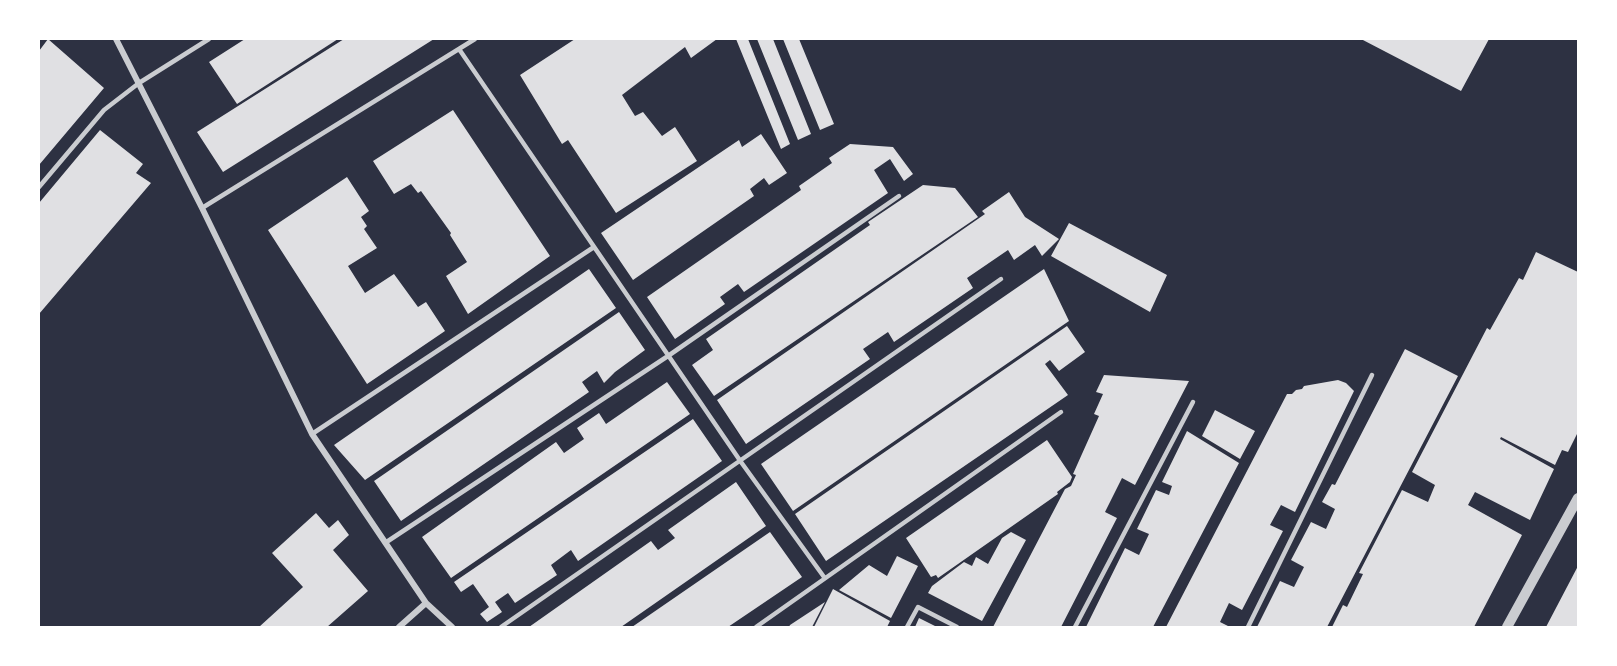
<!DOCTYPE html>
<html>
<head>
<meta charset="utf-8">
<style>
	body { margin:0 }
	#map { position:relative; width:1617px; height:666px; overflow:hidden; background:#2d3142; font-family:Manrope,sans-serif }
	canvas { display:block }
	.frame { position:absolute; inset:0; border:40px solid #fff; pointer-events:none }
</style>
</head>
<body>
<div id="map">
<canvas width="1617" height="666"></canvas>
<div class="frame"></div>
</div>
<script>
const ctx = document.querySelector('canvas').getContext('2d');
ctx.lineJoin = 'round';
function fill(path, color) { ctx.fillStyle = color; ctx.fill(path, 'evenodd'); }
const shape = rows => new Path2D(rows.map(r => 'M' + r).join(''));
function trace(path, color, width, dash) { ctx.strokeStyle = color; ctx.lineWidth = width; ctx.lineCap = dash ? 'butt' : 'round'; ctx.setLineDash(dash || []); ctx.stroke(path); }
fill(shape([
	[48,39,104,88,39,165,39,51],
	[245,39,338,39,237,104,209,62],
	[344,39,434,39,223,172,197,132],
	[575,39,717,39,691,58,685,47,622,95,635,116,643,112,662,136,675,127,697,161,616,213,568,140,562,144,520,75],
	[736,39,748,39,790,144,781,149],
	[757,39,773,39,811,134,798,140],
	[783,39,799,39,834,124,820,130],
	[1361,39,1489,39,1461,91],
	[453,110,550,256,468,314,446,276,467,262,450,235,451,233,421,191,418,193,411,184,394,194,373,161],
	[100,130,143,164,136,173,151,183,39,314,39,203],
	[761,134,787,173,769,185,764,178,750,189,754,196,633,280,601,233,739,140,742,147],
	[850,144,893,147,913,174,904,181,890,159,874,170,888,193,744,292,738,284,720,297,725,304,675,339,647,297,801,190,799,186,832,163,829,158],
	[347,177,369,211,361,217,367,226,364,229,377,248,348,266,365,293,394,274,418,307,426,302,445,331,367,384,268,230],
	[923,185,955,188,978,217,714,396,692,365,713,350,706,339,870,225,868,222],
	[1009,192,1025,217,1059,239,1042,256,1035,245,1014,260,1008,250,967,278,973,288,894,342,888,332,863,349,870,359,746,444,717,400,985,214,982,211],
	[1069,223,1167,275,1150,312,1051,256],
	[1536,252,1578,272,1578,432,1568,452,1562,450,1555,465,1501,437,1500,439,1554,469,1530,520,1475,492,1468,505,1522,535,1474,627,1332,627,1343,605,1347,607,1363,574,1359,573,1402,490,1428,502,1435,485,1412,472,1487,328,1490,330,1519,278,1523,280],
	[589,269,616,308,365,480,334,445],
	[1044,269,1069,321,793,511,761,464],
	[619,312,645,350,615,372,604,383,597,371,582,382,589,392,401,521,374,481],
	[1067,326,1085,352,1059,371,1050,360,1045,364,1068,395,826,561,795,514],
	[1405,349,1458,376,1327,627,1257,627,1280,581,1294,587,1304,567,1291,560,1311,522,1326,529,1335,509,1322,502,1332,484,1335,485],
	[1104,375,1189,381,1135,485,1122,478,1105,512,1117,518,1061,627,993,627,1065,489,1071,486,1076,475,1073,474,1099,416,1094,414,1103,394,1096,392],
	[1338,380,1346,383,1354,391,1295,512,1281,505,1270,525,1283,531,1242,610,1229,603,1220,622,1230,627,1166,627,1287,394,1292,394,1296,390,1302,389,1304,386],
	[667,382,690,414,451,578,422,537,556,442,564,453,584,439,577,428,599,413,606,424],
	[1215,410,1255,431,1240,459,1202,436],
	[693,419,722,461,578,561,571,550,551,565,557,575,515,603,508,593,495,602,502,612,487,622,480,614,489,607,473,584,461,592,454,582],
	[1187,431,1239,463,1153,627,1086,627,1125,548,1139,555,1149,534,1137,529,1156,490,1169,495,1172,486,1162,482],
	[1047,440,1072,477,1070,482,1057,492,1058,494,938,578,936,575,931,577,906,538],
	[736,482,766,526,621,627,529,627,651,541,658,550,675,538,668,530],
	[316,513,329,528,338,520,349,535,333,550,368,591,327,627,259,627,303,587,272,553],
	[770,532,802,577,728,627,632,627],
	[1011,532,1026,540,982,621,928,593,932,586,964,562,972,566,976,557,988,564,1002,538],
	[897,556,918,566,891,618,839,590,869,565,887,576],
	[1578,566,1578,627,1546,627],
	[833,589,890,621,887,627,814,627],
	[825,602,812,627,789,627,790,625],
	[919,618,937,627,915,627]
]), '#e0e0e3');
trace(shape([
	[459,49,741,462,824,577],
	[39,187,104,110,139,83,209,39],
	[202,208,475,39],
	[312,434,594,247],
	[385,543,668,356,899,196],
	[501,627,1001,279],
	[756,627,1061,412],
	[907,627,918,607,957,627],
	[1075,627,1193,402],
	[1248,627,1372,375]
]), '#caccd0', 4.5);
trace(shape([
	[116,39,202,208,312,434,426,603,452,627],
	[399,627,426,603]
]), '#caccd0', 6);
trace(shape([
	[1507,627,1578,498]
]), '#caccd0', 10);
</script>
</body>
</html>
